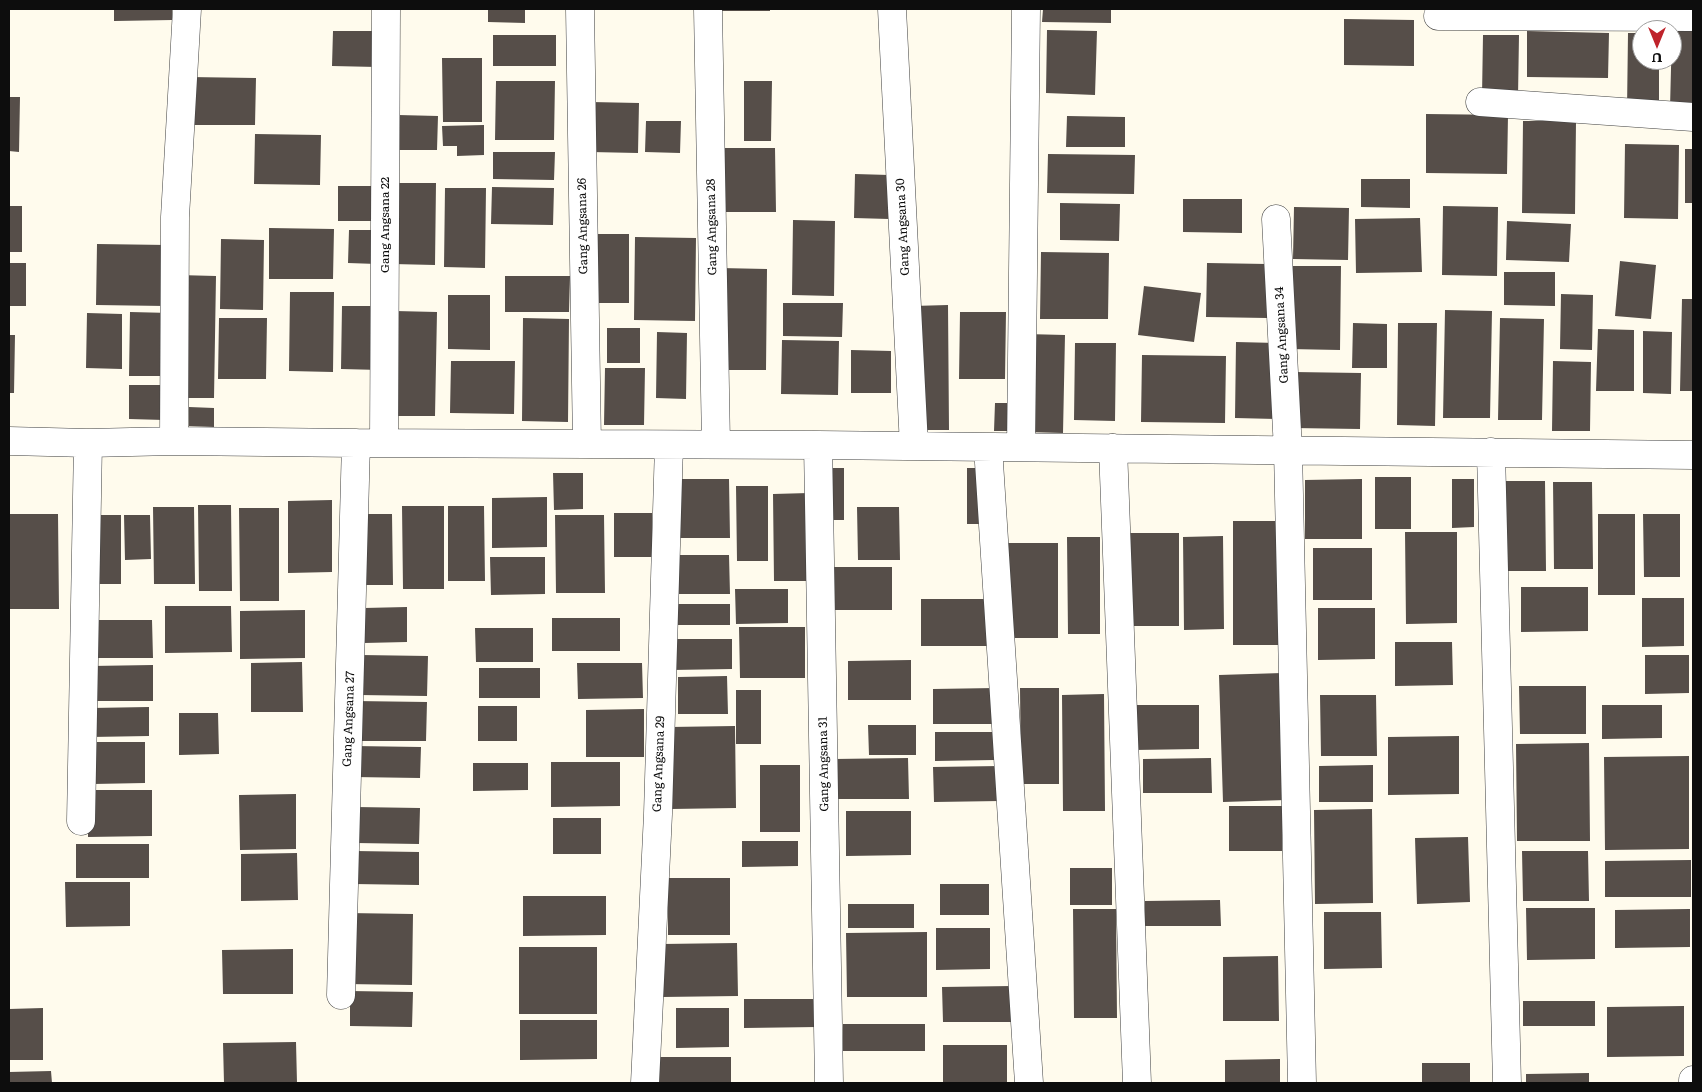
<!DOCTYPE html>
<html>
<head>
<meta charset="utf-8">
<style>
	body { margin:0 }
	#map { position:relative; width:1702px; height:1092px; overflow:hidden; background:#fffbed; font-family:Literata,serif }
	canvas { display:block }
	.frame { position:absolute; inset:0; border:10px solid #0d0d0d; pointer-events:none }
	.north { position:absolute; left:1632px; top:20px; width:50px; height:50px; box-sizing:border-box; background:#fff; border:1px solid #9e9e9e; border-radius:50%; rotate:180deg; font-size:14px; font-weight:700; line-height:20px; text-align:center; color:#0d0d0d }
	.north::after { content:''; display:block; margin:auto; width:18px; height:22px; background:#bf232b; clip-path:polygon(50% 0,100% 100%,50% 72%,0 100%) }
</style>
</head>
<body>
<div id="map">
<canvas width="1702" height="1092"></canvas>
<div class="frame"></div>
<div class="north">U</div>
</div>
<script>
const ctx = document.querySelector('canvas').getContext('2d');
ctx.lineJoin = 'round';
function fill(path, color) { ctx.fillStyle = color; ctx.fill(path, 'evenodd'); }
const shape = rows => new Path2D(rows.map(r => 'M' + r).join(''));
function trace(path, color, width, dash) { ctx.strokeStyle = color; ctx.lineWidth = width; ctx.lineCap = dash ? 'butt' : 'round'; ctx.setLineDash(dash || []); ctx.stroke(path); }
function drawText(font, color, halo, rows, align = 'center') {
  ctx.font = font + ' Literata,serif'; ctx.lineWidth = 5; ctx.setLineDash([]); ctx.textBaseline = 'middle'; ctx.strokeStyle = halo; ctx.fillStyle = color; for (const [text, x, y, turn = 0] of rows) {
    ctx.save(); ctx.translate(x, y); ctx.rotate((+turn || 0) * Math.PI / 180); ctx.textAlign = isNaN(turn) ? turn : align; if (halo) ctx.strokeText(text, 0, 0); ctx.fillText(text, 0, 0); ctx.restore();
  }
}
fill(shape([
	[114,9,172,9,172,20,114,21],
	[488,9,525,9,525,23,488,22],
	[720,9,770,9,770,11,720,11],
	[1043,9,1111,9,1111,23,1042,22],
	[1344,19,1414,20,1414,66,1344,65],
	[1672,29,1693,30,1693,108,1670,108],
	[1047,30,1097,31,1095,95,1046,93],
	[333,31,378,31,377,67,332,66],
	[1527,31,1609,33,1608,78,1527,77],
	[1628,33,1642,33,1642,60,1659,60,1659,111,1627,110],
	[493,35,556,35,556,66,493,66],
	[1483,35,1519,35,1518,97,1482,96],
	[442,58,482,58,482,122,443,122],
	[189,77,256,78,255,125,189,125],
	[496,81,555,81,554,140,495,140],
	[744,81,772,81,771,141,744,141],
	[9,97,20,97,19,152,9,151],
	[591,102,639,103,638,153,591,152],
	[1426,114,1508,115,1507,174,1426,173],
	[398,115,438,116,437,150,398,150],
	[1067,116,1125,117,1125,147,1066,147],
	[646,121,681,121,680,153,645,152],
	[1523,121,1576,121,1575,214,1522,213],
	[484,125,484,155,457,156,457,146,443,146,442,126],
	[255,134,321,135,320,185,254,184],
	[1625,144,1679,145,1678,219,1624,218],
	[719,148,775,148,776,212,719,212],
	[1685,149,1693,149,1693,203,1685,203],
	[493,152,555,152,554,180,493,179],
	[1048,154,1135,155,1134,194,1047,193],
	[855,174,889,175,889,219,854,218],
	[1361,179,1410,179,1410,208,1361,207],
	[395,183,436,183,435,265,393,264],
	[338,186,379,186,378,221,338,221],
	[492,187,554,188,553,225,491,224],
	[445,188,486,188,485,268,444,267],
	[1183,199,1242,199,1242,233,1183,232],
	[1060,203,1120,204,1119,241,1060,240],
	[9,206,22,206,22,252,9,252],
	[1443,206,1498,207,1497,276,1442,275],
	[1294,207,1349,208,1348,260,1293,259],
	[1420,218,1422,272,1356,273,1355,219],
	[793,220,835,221,834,296,792,295],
	[1507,221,1571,224,1569,262,1506,260],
	[269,228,334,229,333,279,269,279],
	[349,230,377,230,377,264,348,263],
	[590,234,629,234,629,303,589,303],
	[635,237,696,238,695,321,634,320],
	[221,239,264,240,263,310,220,309],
	[97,244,167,245,165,306,96,305],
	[1041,252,1109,253,1108,319,1040,319],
	[1620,261,1656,265,1651,319,1615,316],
	[9,263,26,263,26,306,9,306],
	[1207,263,1267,264,1267,318,1206,317],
	[1291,266,1341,266,1340,350,1289,349],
	[720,268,767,269,766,370,719,370],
	[1504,272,1555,272,1555,306,1504,305],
	[178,275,216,276,214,398,176,398],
	[505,276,570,276,569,312,505,312],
	[1144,286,1201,293,1194,342,1138,335],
	[290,292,334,292,333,372,289,371],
	[1561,294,1593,295,1592,350,1560,349],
	[448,295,490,295,490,350,448,349],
	[1682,299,1693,299,1693,391,1680,391],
	[783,303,843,303,842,337,783,336],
	[948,305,949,430,914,430,913,306],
	[342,306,382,306,380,370,341,369],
	[1445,310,1492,311,1490,418,1443,418],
	[395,311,437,312,435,416,393,416],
	[130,312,171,313,170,376,129,376],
	[960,312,1006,312,1005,379,959,379],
	[87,313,122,314,122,369,86,368],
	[219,318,267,318,266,379,218,379],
	[523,318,569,319,568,422,522,421],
	[1500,318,1544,319,1542,420,1498,420],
	[1353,323,1387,324,1387,368,1352,368],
	[1398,323,1437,323,1435,426,1397,425],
	[607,328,640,328,640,363,607,363],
	[1598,329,1634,330,1634,391,1596,391],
	[1643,331,1672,332,1671,394,1643,393],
	[657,332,687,333,686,399,656,398],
	[1026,334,1065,335,1063,433,1024,432],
	[9,335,15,335,14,393,9,393],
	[782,340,839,341,838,395,781,394],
	[1236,342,1277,343,1276,419,1235,418],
	[1075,343,1116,343,1115,421,1074,420],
	[851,350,891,351,891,393,851,393],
	[1142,355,1226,356,1225,423,1141,422],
	[451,361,515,361,514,414,450,413],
	[1553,361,1591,362,1590,431,1552,431],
	[605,368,645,368,644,425,604,425],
	[1294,372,1361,373,1360,429,1293,428],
	[129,385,164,385,164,420,129,419],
	[995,403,1014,403,1014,431,994,431],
	[189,407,214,408,214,427,189,426],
	[820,468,844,468,844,520,820,520],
	[967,468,988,468,988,524,967,524],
	[553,473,583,473,583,509,554,510],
	[1375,477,1411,477,1411,529,1375,529],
	[679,479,729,479,730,538,680,538],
	[1362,479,1362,539,1305,539,1305,480],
	[1452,479,1474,479,1474,527,1452,528],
	[1506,481,1545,481,1546,571,1506,571],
	[1553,482,1592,482,1593,569,1554,569],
	[736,486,768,486,768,561,737,561],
	[809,493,809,581,774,581,773,494],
	[547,497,547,547,492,548,492,498],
	[332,500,332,572,288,573,288,501],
	[198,505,231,505,232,591,199,591],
	[402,506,444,506,444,589,403,589],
	[448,506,484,506,485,581,448,581],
	[153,507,194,507,195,584,154,584],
	[857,507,899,507,900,560,858,560],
	[239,508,279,508,279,601,240,601],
	[614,513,652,513,652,557,614,557],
	[9,514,58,514,59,609,9,609],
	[359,514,392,514,393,585,359,585],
	[1598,514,1635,514,1635,595,1598,595],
	[1643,514,1680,514,1680,577,1644,577],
	[95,515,121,515,121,584,96,584],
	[124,515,150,515,151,559,125,560],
	[555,515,604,515,605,593,556,593],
	[1233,521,1283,521,1283,645,1233,645],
	[1405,532,1457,532,1457,623,1406,624],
	[1127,533,1179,533,1179,626,1127,626],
	[1223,536,1224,629,1184,630,1183,537],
	[1067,537,1100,537,1100,634,1068,634],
	[1008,543,1058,543,1058,638,1009,638],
	[1313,548,1372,548,1372,600,1313,600],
	[677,555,729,555,730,594,677,594],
	[490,557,545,557,545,594,491,595],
	[832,567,892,567,892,610,832,610],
	[1521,587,1588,587,1588,631,1521,632],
	[735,589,788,589,788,623,736,624],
	[1642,598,1684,598,1684,646,1642,647],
	[921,599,991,599,991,646,921,646],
	[676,604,730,604,730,625,676,625],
	[165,606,231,606,232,652,165,653],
	[407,607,407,642,364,643,364,608],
	[1318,608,1375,608,1375,659,1318,660],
	[305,610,305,658,240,659,240,611],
	[552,618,620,618,620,651,552,651],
	[98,620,152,620,153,658,98,658],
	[739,627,805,627,805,678,740,678],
	[475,628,533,628,533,662,476,662],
	[672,639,732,639,732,669,672,670],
	[1395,642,1452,642,1453,685,1395,686],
	[361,655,428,656,427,696,360,695],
	[1645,655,1689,655,1689,693,1645,694],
	[911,660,911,700,848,700,848,661],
	[302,662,303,712,251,712,251,663],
	[577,663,642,663,643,698,578,699],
	[153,665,153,701,91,701,91,666],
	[479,668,540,668,540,698,479,698],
	[1282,673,1286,800,1223,802,1219,675],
	[727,676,728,714,678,714,678,677],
	[1519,686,1586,686,1586,734,1520,734],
	[995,688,995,724,933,724,933,689],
	[1020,688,1059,688,1059,784,1021,784],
	[736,690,761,690,761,744,736,744],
	[1104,694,1105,811,1063,811,1062,695],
	[1320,695,1376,695,1377,756,1321,756],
	[355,701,427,702,426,741,354,741],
	[1134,705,1199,705,1199,749,1134,750],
	[1602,705,1662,705,1662,738,1602,739],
	[478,706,517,706,517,741,478,741],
	[149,707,149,736,91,737,91,708],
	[644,709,644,757,586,757,586,710],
	[179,713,218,713,219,754,179,755],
	[868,725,916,725,916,755,869,755],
	[735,726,736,808,671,809,670,727],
	[935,732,993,732,994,760,935,761],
	[1459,736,1459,794,1388,795,1388,737],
	[93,742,145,742,145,783,93,784],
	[1589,743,1590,841,1517,841,1516,744],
	[354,746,421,747,420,778,354,777],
	[1689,756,1689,849,1605,850,1604,757],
	[908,758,909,799,834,799,834,759],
	[1211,758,1212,793,1143,793,1143,759],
	[551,762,620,762,620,806,551,807],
	[473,763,528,763,528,790,473,791],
	[760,765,800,765,800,832,760,832],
	[1373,765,1373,802,1319,802,1319,766],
	[1000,766,1000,801,934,802,933,767],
	[88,790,152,790,152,836,88,837],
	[296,794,296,849,240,850,239,795],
	[1229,806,1282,806,1282,851,1229,851],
	[356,807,420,808,419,844,356,843],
	[1372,809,1373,903,1315,904,1314,810],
	[846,811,911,811,911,855,846,856],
	[553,818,601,818,601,854,553,854],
	[1468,837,1470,902,1417,904,1415,838],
	[742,841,798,841,798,866,742,867],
	[76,844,149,844,149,878,76,878],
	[355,851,419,852,419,885,354,884],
	[1522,851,1588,851,1589,901,1523,901],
	[297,853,298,900,241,901,241,854],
	[1691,860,1691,897,1605,897,1605,861],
	[1070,868,1112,868,1112,905,1070,905],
	[668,878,730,878,730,935,668,935],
	[65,882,130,882,130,926,66,927],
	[940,884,989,884,989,915,940,915],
	[523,896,606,896,606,935,523,936],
	[1220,900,1221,926,1145,926,1145,901],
	[848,904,914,904,914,928,848,928],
	[1526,908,1595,908,1595,959,1527,960],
	[1073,909,1116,909,1117,1018,1074,1018],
	[1690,909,1690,947,1615,948,1615,910],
	[1324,912,1381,912,1382,968,1324,969],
	[347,913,413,914,412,985,346,984],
	[936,928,990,928,990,969,936,970],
	[927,932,927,997,847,997,846,933],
	[737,943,738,996,662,997,662,944],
	[519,947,597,947,597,1014,519,1014],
	[293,949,293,994,223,994,222,950],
	[1278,956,1279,1021,1223,1021,1223,957],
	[1012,986,1012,1022,943,1022,942,987],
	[350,991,413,992,412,1027,350,1026],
	[744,999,817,999,817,1027,744,1028],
	[1523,1001,1595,1001,1595,1026,1523,1026],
	[1684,1006,1684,1056,1607,1057,1607,1007],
	[43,1008,43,1060,9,1060,9,1009],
	[676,1008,729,1008,729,1047,676,1048],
	[520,1020,597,1020,597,1059,520,1060],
	[843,1024,925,1024,925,1051,843,1051],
	[296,1042,297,1083,224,1083,223,1043],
	[943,1045,1007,1045,1007,1083,943,1083],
	[653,1057,731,1057,731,1083,653,1083],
	[1280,1059,1280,1083,1225,1083,1225,1060],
	[1422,1063,1470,1063,1470,1083,1422,1083],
	[51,1071,52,1083,9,1083,9,1072],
	[1589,1073,1589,1083,1526,1083,1526,1074]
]), '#564e49');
const minor = shape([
	[580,9,587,444],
	[708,9,716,444],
	[892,9,914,446],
	[1438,16,1693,17],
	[1480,102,1693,117],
	[1276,219,1288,450,1302,1083],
	[9,441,88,443,174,441,356,443,818,445,1693,455],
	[174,441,175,217,187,9],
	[384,442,386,9],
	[818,445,829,1083],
	[988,447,1029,1083],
	[1021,447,1026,9],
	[1113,448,1137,1083],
	[1491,452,1507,1083],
	[81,821,88,443],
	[341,995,356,443],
	[645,1083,658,814,669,445],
	[1693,1083,1693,1080]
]);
trace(minor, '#404040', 29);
trace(minor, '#fff', 28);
drawText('12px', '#0d0d0d', '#fff', [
	["Gang Angsana 22",385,225,-90],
	["Gang Angsana 26",583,226,-91],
	["Gang Angsana 28",712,227,-91],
	["Gang Angsana 30",903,227,-93],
	["Gang Angsana 34",1282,335,-93],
	["Gang Angsana 27",349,719,-88],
	["Gang Angsana 29",659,764,-88],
	["Gang Angsana 31",824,764,-91]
]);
</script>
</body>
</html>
